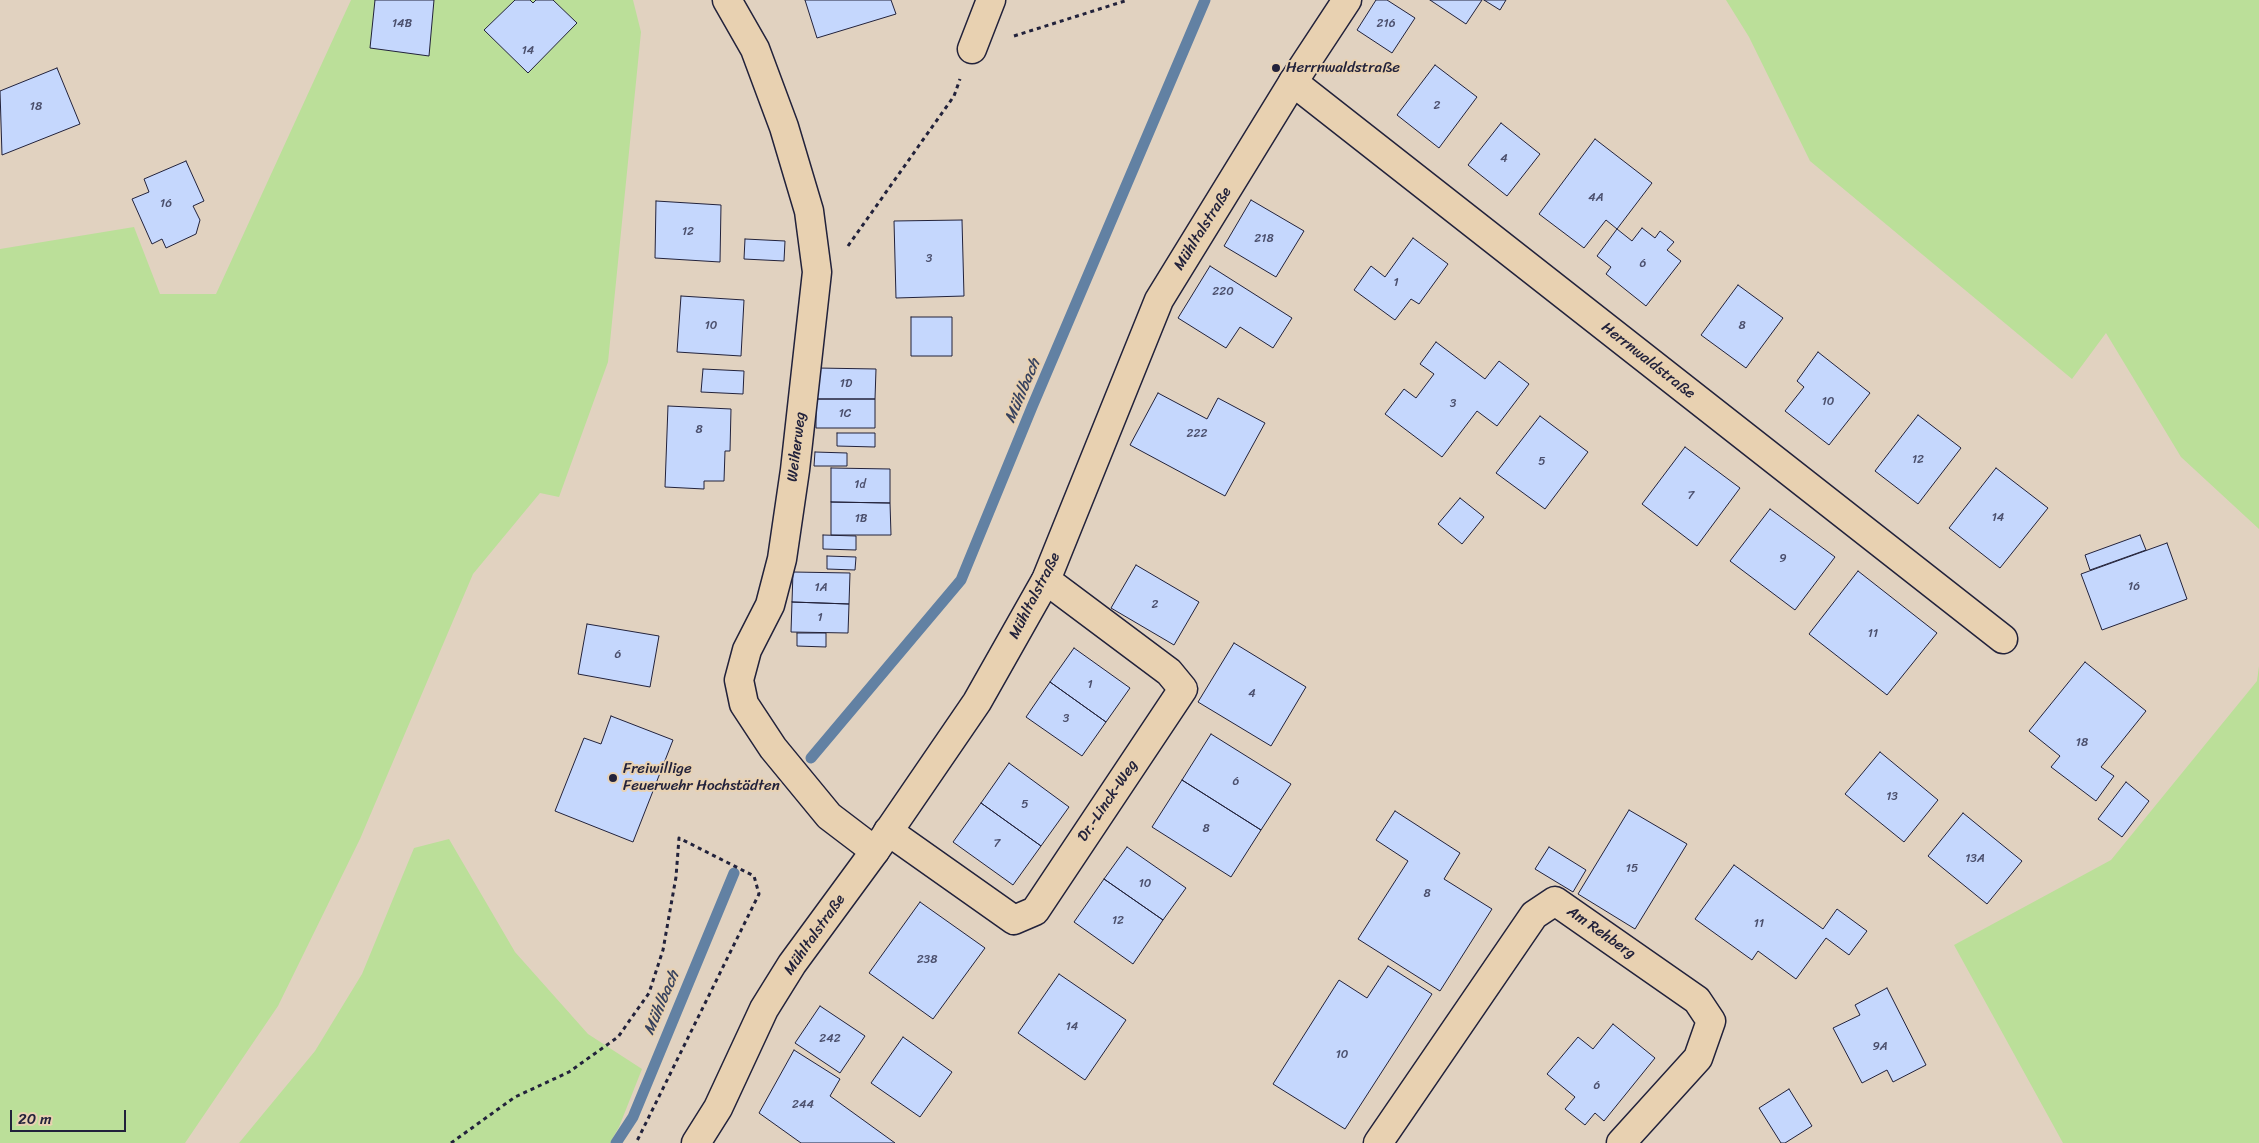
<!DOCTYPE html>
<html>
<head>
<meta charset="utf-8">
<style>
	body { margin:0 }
	#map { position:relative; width:2259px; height:1143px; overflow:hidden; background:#e1d2c0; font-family:Sriracha,sans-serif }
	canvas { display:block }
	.scale { position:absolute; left:10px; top:1110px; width:116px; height:22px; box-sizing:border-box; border:2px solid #22223b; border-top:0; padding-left:6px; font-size:15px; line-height:18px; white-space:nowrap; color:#22223b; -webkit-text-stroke:4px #e8d1b1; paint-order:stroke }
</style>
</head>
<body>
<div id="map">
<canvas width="2259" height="1143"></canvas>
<div class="scale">20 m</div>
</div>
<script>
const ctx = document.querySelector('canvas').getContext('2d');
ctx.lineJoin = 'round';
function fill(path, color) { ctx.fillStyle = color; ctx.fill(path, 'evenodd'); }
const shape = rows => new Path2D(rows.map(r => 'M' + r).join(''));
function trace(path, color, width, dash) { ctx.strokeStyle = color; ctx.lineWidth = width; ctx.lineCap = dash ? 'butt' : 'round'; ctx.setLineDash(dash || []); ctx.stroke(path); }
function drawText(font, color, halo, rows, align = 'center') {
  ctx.font = font + ' Sriracha,sans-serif'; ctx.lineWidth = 4; ctx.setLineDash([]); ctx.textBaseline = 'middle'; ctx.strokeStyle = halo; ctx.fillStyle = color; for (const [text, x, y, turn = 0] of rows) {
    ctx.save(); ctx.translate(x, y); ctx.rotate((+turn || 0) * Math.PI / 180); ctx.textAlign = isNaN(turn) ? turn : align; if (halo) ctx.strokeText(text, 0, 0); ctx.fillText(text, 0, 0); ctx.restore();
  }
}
fill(shape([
	[351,0,633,0,641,32,608,362,559,497,540,493,473,574,360,839,278,1006,185,1143,0,1143,0,249,134,227,160,294,216,294],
	[1726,0,2259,0,2259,529,2181,457,2106,333,2072,379,1810,161,1749,37],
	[2259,666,2259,1143,2063,1143,1954,945,2111,860,2257,681],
	[449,839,515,952,588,1034,642,1069,619,1127,610,1143,239,1143,315,1051,362,974,414,848]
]), '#bbdf99');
trace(shape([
	[811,758,961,580,1032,407,1205,0],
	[616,1143,633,1117,734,873]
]), '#6281a3', 11);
const building = shape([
	[375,0,434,0,429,56,370,48,375,0],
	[515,0,530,0,533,3,536,0,553,0,577,23,528,73,484,30,515,0],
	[805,0,891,0,896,14,817,38,805,0],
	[1376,0,1387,0,1415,18,1392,53,1357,30,1376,0],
	[1430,0,1482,0,1466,24,1430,0],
	[1484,0,1506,0,1500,10,1484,0],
	[1435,65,1477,97,1439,148,1397,115,1435,65],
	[57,68,80,124,2,155,0,91,57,68],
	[1501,123,1540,154,1507,196,1468,165,1501,123],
	[1595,139,1652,183,1617,229,1606,220,1584,248,1539,214,1595,139],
	[186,161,204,201,193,206,200,220,196,234,166,248,162,239,152,244,132,199,149,192,144,179,186,161],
	[1251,200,1304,231,1276,277,1224,246,1251,200],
	[656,201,721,205,720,262,655,258,656,201],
	[962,220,964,296,896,298,894,221,962,220],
	[1642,228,1655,238,1660,231,1674,242,1667,250,1681,261,1646,306,1606,274,1611,267,1597,256,1617,229,1632,241,1642,228],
	[1413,238,1448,264,1419,304,1411,299,1395,320,1354,290,1371,266,1385,277,1413,238],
	[745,239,785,241,784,261,744,259,745,239],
	[1210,266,1292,318,1273,348,1240,327,1226,348,1178,318,1210,266],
	[1738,285,1783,318,1746,368,1701,335,1738,285],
	[681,296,744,300,741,356,677,352,681,296],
	[911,317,952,317,952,356,911,356,911,317],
	[1436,342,1485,379,1499,361,1529,384,1497,426,1477,411,1442,457,1385,414,1404,389,1416,398,1434,374,1420,364,1436,342],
	[1818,352,1870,393,1829,445,1785,411,1804,387,1797,381,1818,352],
	[817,368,876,369,875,399,816,399,817,368],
	[703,369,744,371,743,394,701,392,703,369],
	[1158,393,1207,419,1218,398,1265,423,1225,496,1130,445,1158,393],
	[816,399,875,399,875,428,816,428,816,399],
	[668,406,731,409,730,451,725,451,724,481,704,481,704,489,665,487,668,406],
	[1918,415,1961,448,1918,504,1875,471,1918,415],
	[1540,416,1588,452,1545,509,1496,473,1540,416],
	[837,433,875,433,875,447,837,446,837,433],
	[1685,447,1740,488,1697,546,1642,504,1685,447],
	[815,452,847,453,847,466,814,466,815,452],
	[831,468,890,469,890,503,831,502,831,468],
	[1996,468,2048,508,2000,568,1949,528,1996,468],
	[1460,498,1484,517,1462,544,1438,524,1460,498],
	[831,502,890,503,891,535,831,535,831,502],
	[1770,509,1835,557,1795,610,1730,561,1770,509],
	[823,535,856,536,856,550,823,549,823,535],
	[2140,535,2146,550,2090,570,2085,555,2140,535],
	[2167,543,2187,599,2102,630,2081,574,2167,543],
	[827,556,856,557,855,570,827,569,827,556],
	[1136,565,1199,602,1174,645,1111,608,1136,565],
	[1858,571,1937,633,1887,695,1809,634,1858,571],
	[793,572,850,573,849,604,792,602,793,572],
	[792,602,849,604,848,633,791,632,792,602],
	[587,624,659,636,650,687,578,674,587,624],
	[797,633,826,633,826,647,797,646,797,633],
	[1234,643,1306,687,1271,746,1198,702,1234,643],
	[1074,648,1130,688,1106,722,1050,682,1074,648],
	[2085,662,2146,711,2101,767,2114,776,2096,801,2051,767,2060,756,2029,731,2085,662],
	[1050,682,1106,722,1082,756,1026,717,1050,682],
	[611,716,673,740,633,842,555,811,584,738,601,744,611,716],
	[1211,734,1291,784,1261,830,1182,780,1211,734],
	[1880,752,1938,800,1904,842,1845,794,1880,752],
	[1009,763,1069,807,1041,846,981,803,1009,763],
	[1182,780,1261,830,1231,877,1152,827,1182,780],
	[2126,782,2149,801,2122,837,2098,819,2126,782],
	[981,803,1041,846,1013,885,953,842,981,803],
	[1629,810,1687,844,1635,929,1578,894,1629,810],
	[1395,811,1460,853,1444,879,1492,909,1440,991,1358,939,1408,861,1376,840,1395,811],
	[1963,813,2022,861,1987,904,1928,856,1963,813],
	[1127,847,1186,888,1163,920,1104,879,1127,847],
	[1549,847,1586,870,1573,892,1535,869,1549,847],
	[1734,865,1823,929,1837,909,1867,931,1849,955,1826,938,1796,979,1758,951,1752,960,1695,919,1734,865],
	[1104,879,1163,920,1133,964,1074,922,1104,879],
	[920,902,985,948,933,1019,869,973,920,902],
	[1388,966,1432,994,1345,1129,1273,1084,1339,980,1367,998,1388,966],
	[1059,974,1126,1020,1085,1080,1018,1033,1059,974],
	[1887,988,1926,1065,1893,1082,1887,1070,1862,1083,1833,1028,1860,1015,1855,1005,1887,988],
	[820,1006,865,1036,840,1073,795,1043,820,1006],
	[1613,1024,1655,1058,1604,1121,1595,1113,1585,1125,1565,1109,1575,1097,1547,1074,1578,1037,1593,1049,1613,1024],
	[903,1037,952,1072,920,1117,871,1083,903,1037],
	[794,1050,840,1079,830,1096,895,1143,801,1143,759,1113,794,1050],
	[1789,1089,1812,1126,1785,1143,1781,1143,1759,1108,1789,1089]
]);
fill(building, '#c5d7fd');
trace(building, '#22223b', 1);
const street = shape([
	[727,0,755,49,784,127,809,211,817,272,795,470,782,559,770,605,747,650,739,680,744,704,773,748,829,816,875,851],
	[972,49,991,0],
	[1293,82,2003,639],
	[888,831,1014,920,1035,911,1183,689,1169,672,1046,580],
	[1378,1143,1534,915,1555,901,1697,1000,1711,1021,1698,1058,1621,1143]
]);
const secondary = shape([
	[696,1143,718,1108,764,1009,792,964,875,851,977,702,1046,580,1159,300,1293,82,1347,0]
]);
trace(street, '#22223b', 31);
trace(secondary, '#22223b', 31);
trace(shape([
	[1014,36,1128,0],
	[848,246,954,96,960,79],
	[451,1143,515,1097,569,1072,618,1037,649,993,663,950,676,877,679,838,754,876,759,894,636,1143]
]), '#22223b', 3, [4, 4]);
trace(street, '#e8d1b1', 28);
trace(secondary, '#e8d1b1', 28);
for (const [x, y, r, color] of [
	[1276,68,5,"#22223b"],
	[613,778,5,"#22223b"]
]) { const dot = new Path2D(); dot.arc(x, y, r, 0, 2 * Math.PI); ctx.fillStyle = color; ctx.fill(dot); trace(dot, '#e8d1b1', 2); }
drawText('12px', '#4b4f6c', null, [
	["14B",402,24],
	["216",1386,24],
	["14",528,51],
	["2",1437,106],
	["18",36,107],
	["4",1504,159],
	["4A",1596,198],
	["16",166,204],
	["12",688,232],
	["218",1264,239],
	["3",929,259],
	["6",1643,264],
	["1",1396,283],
	["220",1223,292],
	["10",711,326],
	["8",1742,326],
	["1D",846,384],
	["10",1828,402],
	["3",1453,404],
	["1C",845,414],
	["8",699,430],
	["222",1197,434],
	["12",1918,460],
	["5",1542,462],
	["1d",860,485],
	["7",1691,496],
	["14",1998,518],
	["1B",861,519],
	["9",1783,559],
	["16",2134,587],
	["1A",821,588],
	["2",1155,605],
	["1",820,618],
	["11",1873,634],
	["6",618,655],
	["1",1090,685],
	["4",1252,694],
	["3",1066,719],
	["18",2082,743],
	["6",1236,782],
	["13",1892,797],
	["5",1025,805],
	["8",1206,829],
	["7",997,844],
	["13A",1975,859],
	["15",1632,869],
	["10",1145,884],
	["8",1427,894],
	["12",1118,921],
	["11",1759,924],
	["238",927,960],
	["14",1072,1027],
	["242",830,1039],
	["9A",1880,1047],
	["10",1342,1055],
	["6",1597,1086],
	["244",803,1105]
]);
drawText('15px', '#22223b', '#e8d1b1', [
	["Herrnwaldstraße",1286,68],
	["Freiwillige",623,769],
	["Feuerwehr Hochstädten",623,786]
], 'left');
drawText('15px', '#22223b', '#e8d1b1', [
	["Mühltalstraße",1203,229,-58],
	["Herrnwaldstraße",1648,361,38],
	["Weiherweg",797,447,-83],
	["Mühltalstraße",1035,596,-63],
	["Dr.-Linck-Weg",1108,801,-56],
	["Am Rehberg",1601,933,35],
	["Mühltalstraße",815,935,-55]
]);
drawText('italic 16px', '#37425e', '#e8d1b1', [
	["Mühlbach",1023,391,-67],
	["Mühlbach",662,1003,-67]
]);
</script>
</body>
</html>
